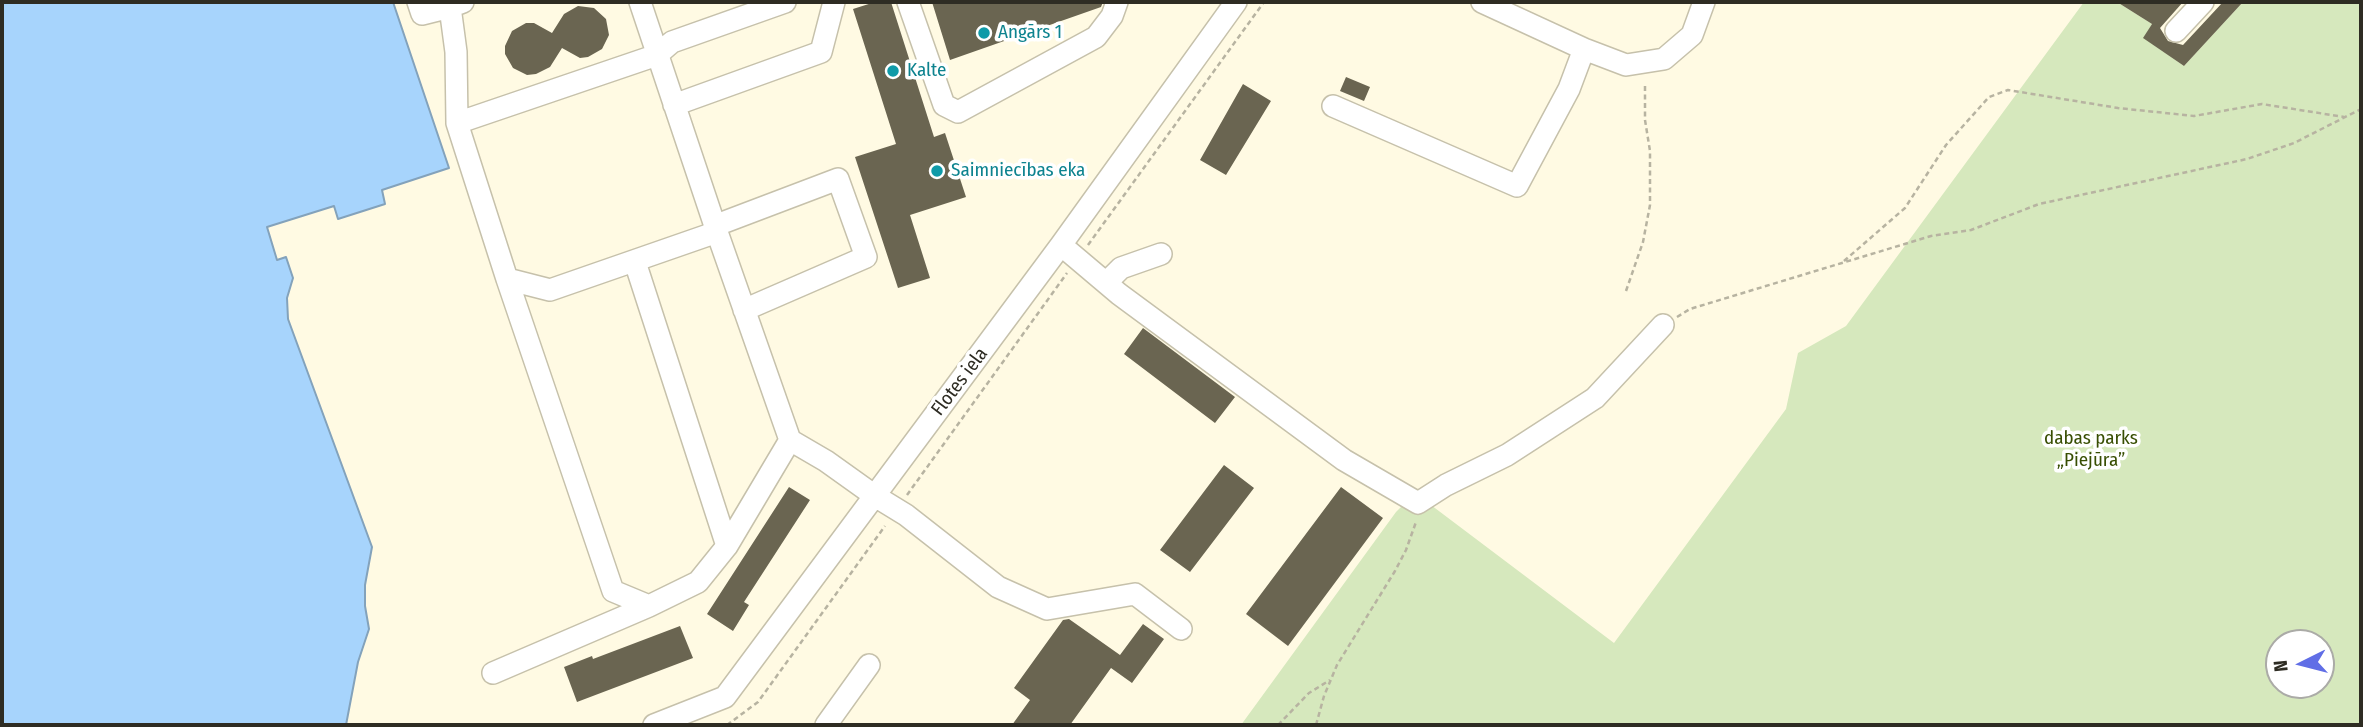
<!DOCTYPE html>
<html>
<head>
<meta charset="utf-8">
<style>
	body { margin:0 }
	#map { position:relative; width:2363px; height:727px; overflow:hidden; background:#fffae3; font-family:"Fira Sans Condensed",sans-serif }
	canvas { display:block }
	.frame { position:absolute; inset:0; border:4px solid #2e2c23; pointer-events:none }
	.north { position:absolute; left:2265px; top:629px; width:70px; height:70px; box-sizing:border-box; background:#fff; border:2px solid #ababa7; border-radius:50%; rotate:264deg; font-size:19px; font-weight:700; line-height:28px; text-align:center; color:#2e2c23 }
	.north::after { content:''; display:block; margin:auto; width:24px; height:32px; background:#606ee6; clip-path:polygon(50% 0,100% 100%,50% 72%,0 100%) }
</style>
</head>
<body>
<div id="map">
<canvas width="2363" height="727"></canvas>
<div class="frame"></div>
<div class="north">N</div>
</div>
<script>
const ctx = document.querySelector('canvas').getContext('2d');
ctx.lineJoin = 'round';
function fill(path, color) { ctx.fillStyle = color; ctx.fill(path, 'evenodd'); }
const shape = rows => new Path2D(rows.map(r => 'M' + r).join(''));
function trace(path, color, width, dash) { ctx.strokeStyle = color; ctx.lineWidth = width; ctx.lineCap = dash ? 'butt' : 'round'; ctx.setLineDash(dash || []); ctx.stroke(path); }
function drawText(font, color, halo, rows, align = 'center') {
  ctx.font = font + ' "Fira Sans Condensed",sans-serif'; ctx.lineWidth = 7; ctx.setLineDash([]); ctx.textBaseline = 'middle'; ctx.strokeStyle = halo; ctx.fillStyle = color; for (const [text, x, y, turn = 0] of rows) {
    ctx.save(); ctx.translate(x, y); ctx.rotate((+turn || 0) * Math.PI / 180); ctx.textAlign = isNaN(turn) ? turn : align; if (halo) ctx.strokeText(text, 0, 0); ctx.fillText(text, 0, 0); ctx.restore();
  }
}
fill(shape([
	[2084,2,2117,2,2152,24,2144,38,2184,66,2243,2,2361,2,2361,725,1241,725,1396,512,1415,493,1614,643,1786,409,1798,353,1846,326],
	[2279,643,2321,643,2321,685,2279,685]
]), '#d6e8bd');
const water = shape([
	[2,2,393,2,449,168,382,190,385,204,338,219,334,206,267,227,277,260,286,257,293,278,287,298,288,319,372,547,365,585,365,606,369,629,358,662,346,725,2,725,2,2]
]);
fill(water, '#a7d4fc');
trace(water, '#83a2bb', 2);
fill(shape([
	[875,2,891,2,934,137,945,133,966,197,910,215,930,278,898,288,855,157,896,144,853,9],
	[932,2,1103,2,1101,7,950,60],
	[2117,2,2183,2,2160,28,2168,41,2183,45,2223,2,2243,2,2184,66,2143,38,2152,24],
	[578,6,594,8,606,19,609,35,602,49,588,57,580,58,562,48,550,67,536,74,527,75,513,68,505,54,505,46,512,31,526,23,534,23,552,33,564,14],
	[1346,77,1370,87,1364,101,1340,91],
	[1243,84,1271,101,1226,175,1200,160],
	[1143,328,1235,397,1215,423,1124,354],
	[1224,465,1254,488,1190,572,1160,550],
	[789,487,810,500,744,602,749,605,733,631,707,614],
	[1341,487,1383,518,1288,646,1246,614],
	[1069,619,1120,655,1143,624,1164,639,1132,683,1111,668,1070,725,1012,725,1030,700,1014,688,1063,620],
	[680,626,693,658,577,702,564,667,592,656,593,659]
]), '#6a6551');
const minor = shape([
	[418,2,422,14,450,7],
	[463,2,450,7,456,52,457,123,507,279,550,290,717,232,790,440,826,461,875,496,906,515,998,587,1047,609,1135,594,1181,629],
	[640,2,717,232],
	[908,2,944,105,958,112,1096,37,1112,16,1117,2],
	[1482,2,1584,49,1626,65,1664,59,1692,35,1704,2],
	[2176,31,2203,2],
	[674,105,821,52,834,2],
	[1333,106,1517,186,1569,89,1584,49],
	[457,123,657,55,672,42,785,2],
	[714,226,838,179,866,257,744,310],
	[1061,245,1119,294,1344,460,1418,503,1446,485,1507,455,1595,398,1663,325],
	[635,262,727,546],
	[507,279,613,591,649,606,698,582,727,546,790,440],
	[1106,283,1121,268,1161,254],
	[493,673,649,606],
	[654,725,725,697,1061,245,1236,2],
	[826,725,869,665]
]);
trace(minor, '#c6c1ab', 24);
trace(shape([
	[1088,245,1264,2],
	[1844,261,1905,208,1946,145,1989,97,2008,90,2118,108,2194,116,2262,104,2344,117],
	[1626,291,1643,242,1650,205,1650,151,1645,120,1645,83],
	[1677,317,1690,309,1931,236,1971,230,2039,204,2247,159,2294,143,2361,109],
	[907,495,1067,273],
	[727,725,758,702,885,526],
	[1278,725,1309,693,1330,680],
	[1316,725,1324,696,1337,665,1395,571,1406,550,1416,522]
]), '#b7b3a1', 2.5, [5, 3.5]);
trace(minor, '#fff', 21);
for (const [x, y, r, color] of [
	[984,33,7,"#0f9aa8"],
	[893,71,7,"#0f9aa8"],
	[937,171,7,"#0f9aa8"]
]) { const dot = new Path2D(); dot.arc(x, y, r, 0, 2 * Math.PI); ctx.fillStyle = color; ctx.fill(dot); trace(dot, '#fff', 2.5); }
drawText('19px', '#0d838f', '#fff', [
	["Angārs 1",998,33],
	["Kalte",907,71],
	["Saimniecības eka",951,171]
], 'left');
drawText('19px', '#2e2c23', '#fff', [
	["Flotes iela",960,382,-53]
]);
drawText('19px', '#384e03', '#fff', [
	["dabas parks",2091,439],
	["„Piejūra”",2091,461]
]);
</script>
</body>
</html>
